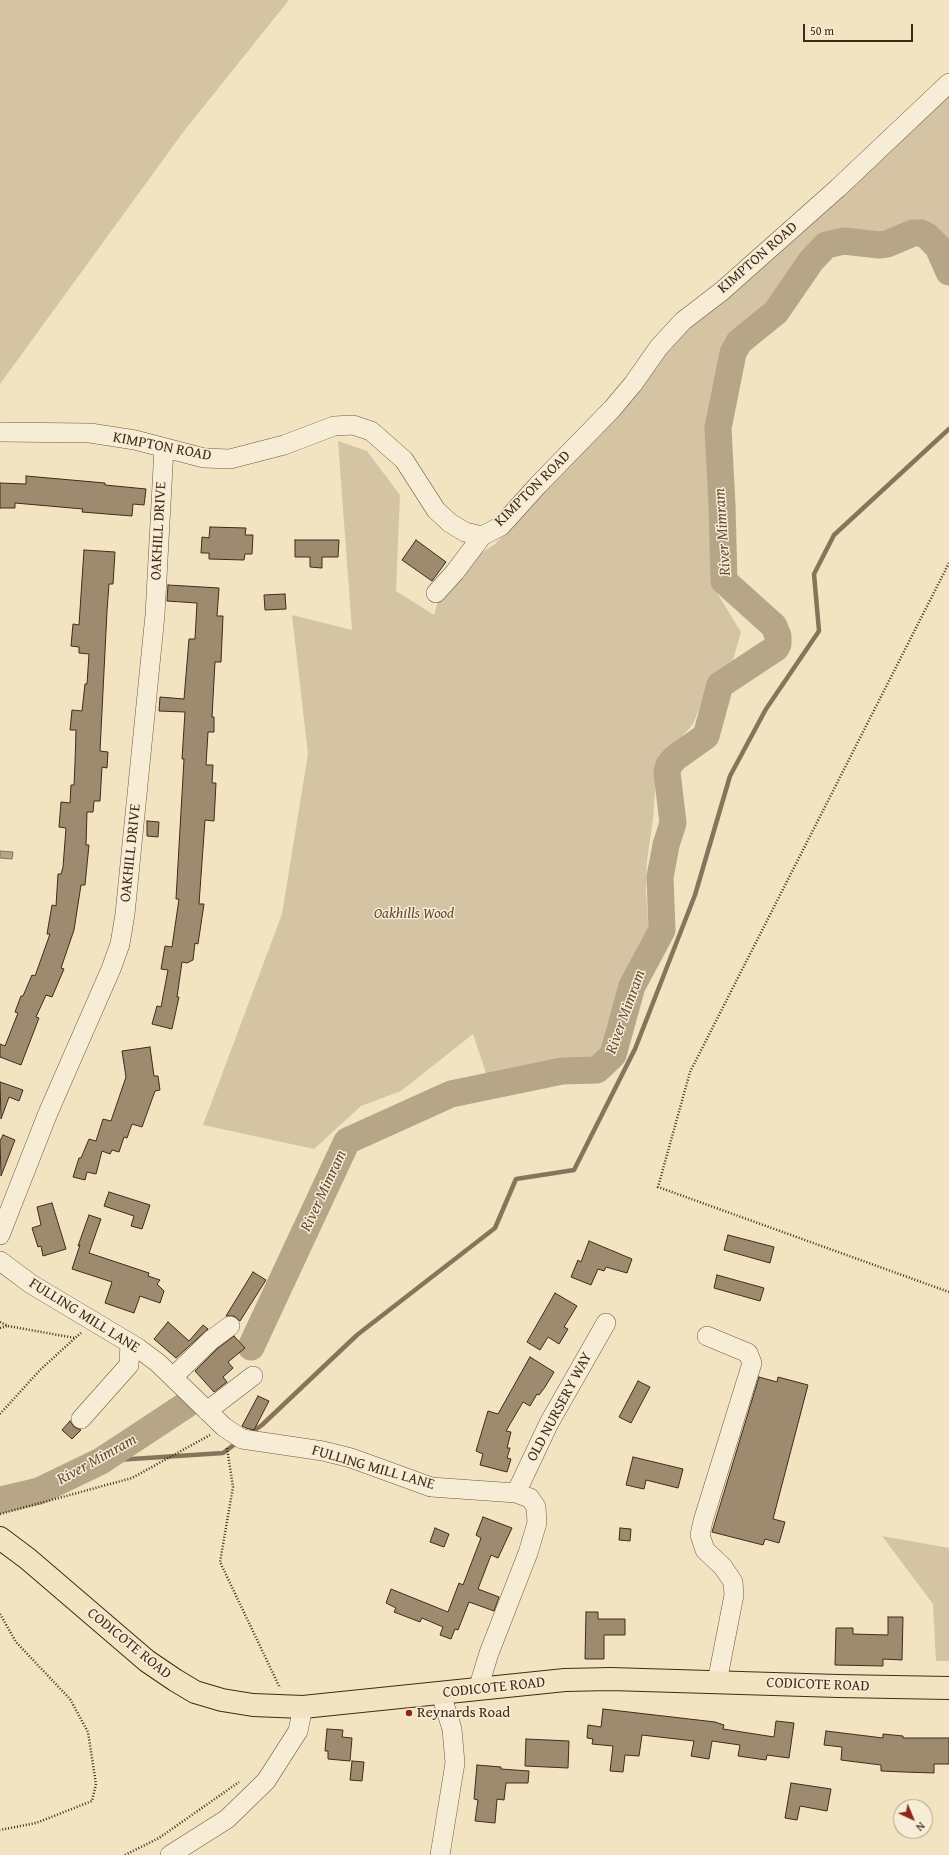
<!DOCTYPE html>
<html>
<head>
<meta charset="utf-8">
<style>
	body { margin:0 }
	#map { position:relative; width:949px; height:1855px; overflow:hidden; background:#f2e4c0; font-family:"Gentium Book Plus",serif }
	canvas { display:block }
	.north { position:absolute; left:893px; top:1799px; width:40px; height:40px; box-sizing:border-box; background:#f7edd6; border:1px solid #af9f8a; border-radius:50%; rotate:136deg; font-size:11px; font-weight:700; line-height:16px; text-align:center; color:#432a18 }
	.north::after { content:''; display:block; margin:auto; width:14px; height:18px; background:#8f2418; clip-path:polygon(50% 0,100% 100%,50% 72%,0 100%) }
	.scale { position:absolute; left:803px; top:24px; width:110px; height:18px; box-sizing:border-box; border:2px solid #432a18; border-top:0; padding-left:5px; font-size:12px; line-height:14px; white-space:nowrap; color:#432a18; -webkit-text-stroke:3px #f7edd6; paint-order:stroke }
</style>
</head>
<body>
<div id="map">
<canvas width="949" height="1855"></canvas>
<div class="north">N</div>
<div class="scale">50 m</div>
</div>
<script>
const ctx = document.querySelector('canvas').getContext('2d');
ctx.lineJoin = 'round';
function fill(path, color) { ctx.fillStyle = color; ctx.fill(path, 'evenodd'); }
const shape = rows => new Path2D(rows.map(r => 'M' + r).join(''));
function trace(path, color, width, dash) { ctx.strokeStyle = color; ctx.lineWidth = width; ctx.lineCap = dash ? 'butt' : 'round'; ctx.setLineDash(dash || []); ctx.stroke(path); }
function drawText(font, color, halo, rows, align = 'center') {
  ctx.font = font + ' "Gentium Book Plus",serif'; ctx.lineWidth = 3; ctx.setLineDash([]); ctx.textBaseline = 'middle'; ctx.strokeStyle = halo; ctx.fillStyle = color; for (const [text, x, y, turn = 0] of rows) {
    ctx.save(); ctx.translate(x, y); ctx.rotate((+turn || 0) * Math.PI / 180); ctx.textAlign = isNaN(turn) ? turn : align; if (halo) ctx.strokeText(text, 0, 0); ctx.fillText(text, 0, 0); ctx.restore();
  }
}
fill(shape([
	[0,0,289,0,184,131,0,384],
	[949,94,949,257,938,238,923,229,907,228,877,239,846,232,820,235,810,246,797,272,758,321,734,341,720,364,709,439,717,593,741,632,733,660,708,686,693,724,657,765,653,819,647,860,646,892,649,934,626,976,605,1052,592,1059,552,1065,488,1079,473,1034,401,1091,361,1106,314,1149,203,1125,282,914,308,754,292,615,352,630,338,441,367,451,400,495,396,591,434,615,443,584,453,589,460,574,477,556,495,544,583,452,685,328],
	[882,1536,949,1548,949,1661,936,1661,933,1604]
]), '#d4c4a3');
const water = shape([
	[0,851,13,852,12,859,0,858,0,851]
]);
fill(water, '#b6a587');
trace(water, '#88745b', 1);
trace(shape([
	[248,1435,262,1425,357,1335,495,1228,516,1179,574,1170,635,1049,695,895,730,776,766,709,819,631,814,574,834,535,949,429],
	[101,1461,223,1453,239,1441]
]), '#88745b', 4.5);
trace(shape([
	[251,1347,347,1141,451,1094,562,1071,597,1070,613,1055,632,986,662,930,660,877,666,845,673,823,667,772,669,765,675,758,706,736,720,685,776,648,778,644,778,636,774,626,724,581,722,505,718,428,733,353,739,342,776,312,811,261,826,245,844,241,879,245,887,244,913,233,921,233,927,236,938,247,949,272],
	[0,1500,39,1491,101,1461,186,1405]
]), '#b6a587', 27);
const building = shape([
	[26,476,105,483,105,485,146,489,144,505,133,504,132,516,82,512,83,509,15,503,15,508,0,508,0,483,26,484,26,476],
	[210,527,246,528,245,535,253,535,252,554,245,554,244,560,209,559,209,553,201,553,202,537,209,538,210,527],
	[295,540,339,540,338,557,322,557,322,568,310,567,310,557,295,557,295,540],
	[416,540,446,562,432,581,402,560,416,540],
	[84,550,115,552,113,584,109,584,107,611,100,751,108,752,107,768,102,767,100,801,94,801,93,812,87,812,86,845,89,845,85,885,81,885,74,930,61,968,64,969,52,997,46,995,36,1017,39,1018,21,1065,0,1057,0,1044,5,1046,18,1013,15,1012,21,996,23,996,32,975,35,976,50,934,47,934,52,905,56,906,58,874,61,874,63,867,66,828,59,827,61,802,70,803,71,785,74,785,75,763,76,730,70,730,72,710,82,711,85,684,87,684,89,654,79,653,79,647,71,646,73,624,79,625,84,550],
	[168,585,219,588,217,616,223,616,221,662,215,662,212,717,214,717,214,732,208,732,206,765,213,765,212,783,216,783,214,821,205,820,199,904,204,904,198,944,195,943,193,960,187,963,182,962,177,997,179,997,172,1029,152,1024,157,1006,161,1007,165,986,168,970,161,969,165,946,172,947,179,899,176,899,184,759,182,759,185,712,159,711,160,697,184,699,189,639,195,639,197,603,167,601,168,585],
	[285,594,286,609,265,610,264,595,285,594],
	[147,821,159,822,158,837,147,836,147,821],
	[150,1047,154,1076,158,1076,160,1090,155,1091,142,1127,132,1124,127,1138,124,1137,119,1152,112,1150,110,1154,102,1151,96,1174,87,1172,85,1180,73,1177,79,1158,81,1158,89,1139,96,1141,103,1119,111,1121,126,1077,122,1051,150,1047],
	[0,1082,23,1090,19,1101,9,1097,1,1119,0,1082],
	[3,1135,15,1140,1,1176,0,1141,3,1135],
	[109,1192,150,1205,142,1229,131,1226,134,1216,104,1206,109,1192],
	[52,1203,66,1249,43,1256,41,1246,38,1247,32,1228,41,1225,37,1207,52,1203],
	[89,1215,101,1219,89,1253,149,1273,148,1276,160,1280,157,1284,164,1291,160,1303,140,1296,134,1313,105,1303,112,1282,72,1269,80,1245,78,1246,89,1215],
	[728,1235,774,1247,770,1263,724,1250,728,1235],
	[589,1241,632,1259,627,1273,606,1267,604,1271,598,1269,591,1285,571,1277,578,1260,581,1262,589,1241],
	[253,1272,266,1280,240,1321,234,1316,226,1316,253,1272],
	[717,1275,764,1288,760,1301,714,1288,717,1275],
	[555,1293,577,1306,564,1327,568,1329,559,1344,548,1337,540,1350,527,1342,555,1293],
	[168,1322,189,1341,203,1325,208,1329,176,1358,154,1339,168,1322],
	[234,1336,245,1348,228,1362,233,1368,223,1377,227,1382,214,1392,195,1371,218,1348,234,1336],
	[530,1357,554,1372,545,1387,539,1395,537,1394,530,1406,523,1402,506,1431,511,1432,507,1448,510,1448,507,1458,511,1459,507,1472,480,1465,483,1454,476,1451,488,1411,498,1414,530,1357],
	[759,1377,777,1382,778,1377,808,1385,773,1519,785,1522,779,1543,765,1539,763,1545,712,1532,759,1377],
	[638,1381,650,1387,631,1423,619,1417,638,1381],
	[258,1396,269,1401,254,1430,246,1428,242,1426,258,1396],
	[70,1421,74,1427,81,1430,72,1439,62,1430,70,1421],
	[633,1457,683,1469,678,1488,646,1480,644,1489,626,1485,633,1457],
	[483,1517,512,1528,498,1558,491,1555,478,1589,499,1597,494,1611,469,1602,458,1630,455,1629,451,1639,440,1635,443,1627,422,1618,420,1622,394,1612,396,1608,386,1603,391,1589,448,1612,459,1583,463,1585,481,1538,476,1535,483,1517],
	[435,1528,449,1534,444,1547,430,1542,435,1528],
	[620,1528,631,1529,630,1541,619,1540,620,1528],
	[586,1612,598,1612,598,1619,625,1619,625,1635,604,1635,604,1659,585,1659,586,1612],
	[888,1617,903,1617,902,1660,883,1659,883,1666,835,1665,836,1628,853,1628,853,1634,888,1635,888,1617],
	[603,1709,715,1722,724,1725,723,1729,774,1737,776,1721,794,1723,789,1758,767,1755,766,1760,738,1756,740,1745,712,1741,709,1759,691,1756,694,1741,642,1735,639,1756,625,1755,623,1772,610,1771,613,1746,592,1744,593,1739,587,1738,588,1725,601,1727,603,1709],
	[327,1729,343,1730,342,1737,352,1738,350,1761,328,1759,328,1751,325,1751,327,1729],
	[826,1731,883,1738,883,1734,903,1736,903,1738,949,1738,949,1764,934,1764,934,1773,904,1772,881,1771,881,1765,841,1760,842,1747,824,1745,826,1731],
	[526,1739,569,1741,568,1768,525,1766,526,1739],
	[352,1761,364,1762,362,1781,350,1780,352,1761],
	[477,1765,501,1767,501,1769,529,1771,528,1783,506,1783,504,1800,497,1799,495,1823,475,1821,478,1800,474,1799,477,1765],
	[791,1783,831,1789,827,1811,800,1806,797,1820,785,1818,791,1783]
]);
fill(building, '#9e8b6f');
trace(building, '#432a18', 1);
const minor = shape([
	[0,432,90,433,135,440,204,458,230,459,284,445,334,426,353,425,371,431,404,460,436,510,450,523,465,532,482,536,501,526,538,485,612,409,633,384,659,347,683,321,722,291,838,188,949,83],
	[436,593,455,572,482,536],
	[0,1235,48,1113,111,969,120,944,125,914,155,615,164,448],
	[0,1261,31,1284,138,1348,158,1363,224,1427,242,1439,323,1451,351,1458,431,1487,516,1493,530,1498,536,1507,537,1523,528,1553,489,1653,478,1689],
	[707,1336,748,1353,752,1363,703,1521,700,1535,705,1550,723,1567,733,1582,734,1595,717,1682],
	[173,1377,211,1340,230,1326],
	[207,1411,253,1376],
	[81,1419,129,1365,130,1343],
	[516,1493,549,1423,606,1323],
	[170,1855,227,1819,266,1781,298,1731,303,1707],
	[440,1855,455,1763,452,1729,441,1694]
]);
const major = shape([
	[0,1538,28,1559,147,1661,175,1680,195,1692,222,1700,253,1705,303,1707,565,1680,611,1679,838,1686,949,1688]
]);
trace(minor, '#6f5842', 20);
trace(major, '#432a18', 24);
trace(shape([
	[949,563,690,1072,658,1187,949,1292],
	[0,1322,8,1326,75,1338,81,1333],
	[0,1328,7,1326],
	[0,1414,40,1370,75,1338],
	[227,1448,233,1487,220,1562,280,1688],
	[0,1514,132,1478,210,1435],
	[0,1614,16,1642,70,1699,88,1732,96,1784,92,1801,36,1823,0,1830],
	[125,1855,159,1838,239,1782]
]), '#432a18', 2.5, [1, 2]);
trace(minor, '#f7edd6', 19);
trace(major, '#f2e4c0', 22);
for (const [x, y, r, color] of [
	[409,1713,4,"#8f2418"]
]) { const dot = new Path2D(); dot.arc(x, y, r, 0, 2 * Math.PI); ctx.fillStyle = color; ctx.fill(dot); trace(dot, '#f7edd6', 1.5); }
drawText('15px', '#432a18', '#f7edd6', [
	["KIMPTON ROAD",758,258,-41],
	["KIMPTON ROAD",162,447,11],
	["KIMPTON ROAD",533,489,-45],
	["OAKHILL DRIVE",159,531,-87],
	["OAKHILL DRIVE",131,853,-84],
	["FULLING MILL LANE",84,1316,32],
	["OLD NURSERY WAY",560,1407,-62],
	["FULLING MILL LANE",373,1468,16],
	["CODICOTE ROAD",129,1644,39],
	["CODICOTE ROAD",818,1685,2],
	["CODICOTE ROAD",494,1688,-6]
]);
drawText('italic 15px', '#604934', '#f7edd6', [
	["Oakhills Wood",414,914]
]);
drawText('15px', '#432a18', '#f7edd6', [
	["Reynards Road",417,1713]
], 'left');
drawText('italic 16px', '#664f39', '#f7edd6', [
	["River Mimram",723,532,-94],
	["River Mimram",626,1012,-70],
	["River Mimram",324,1191,-65],
	["River Mimram",97,1460,-29]
]);
</script>
</body>
</html>
